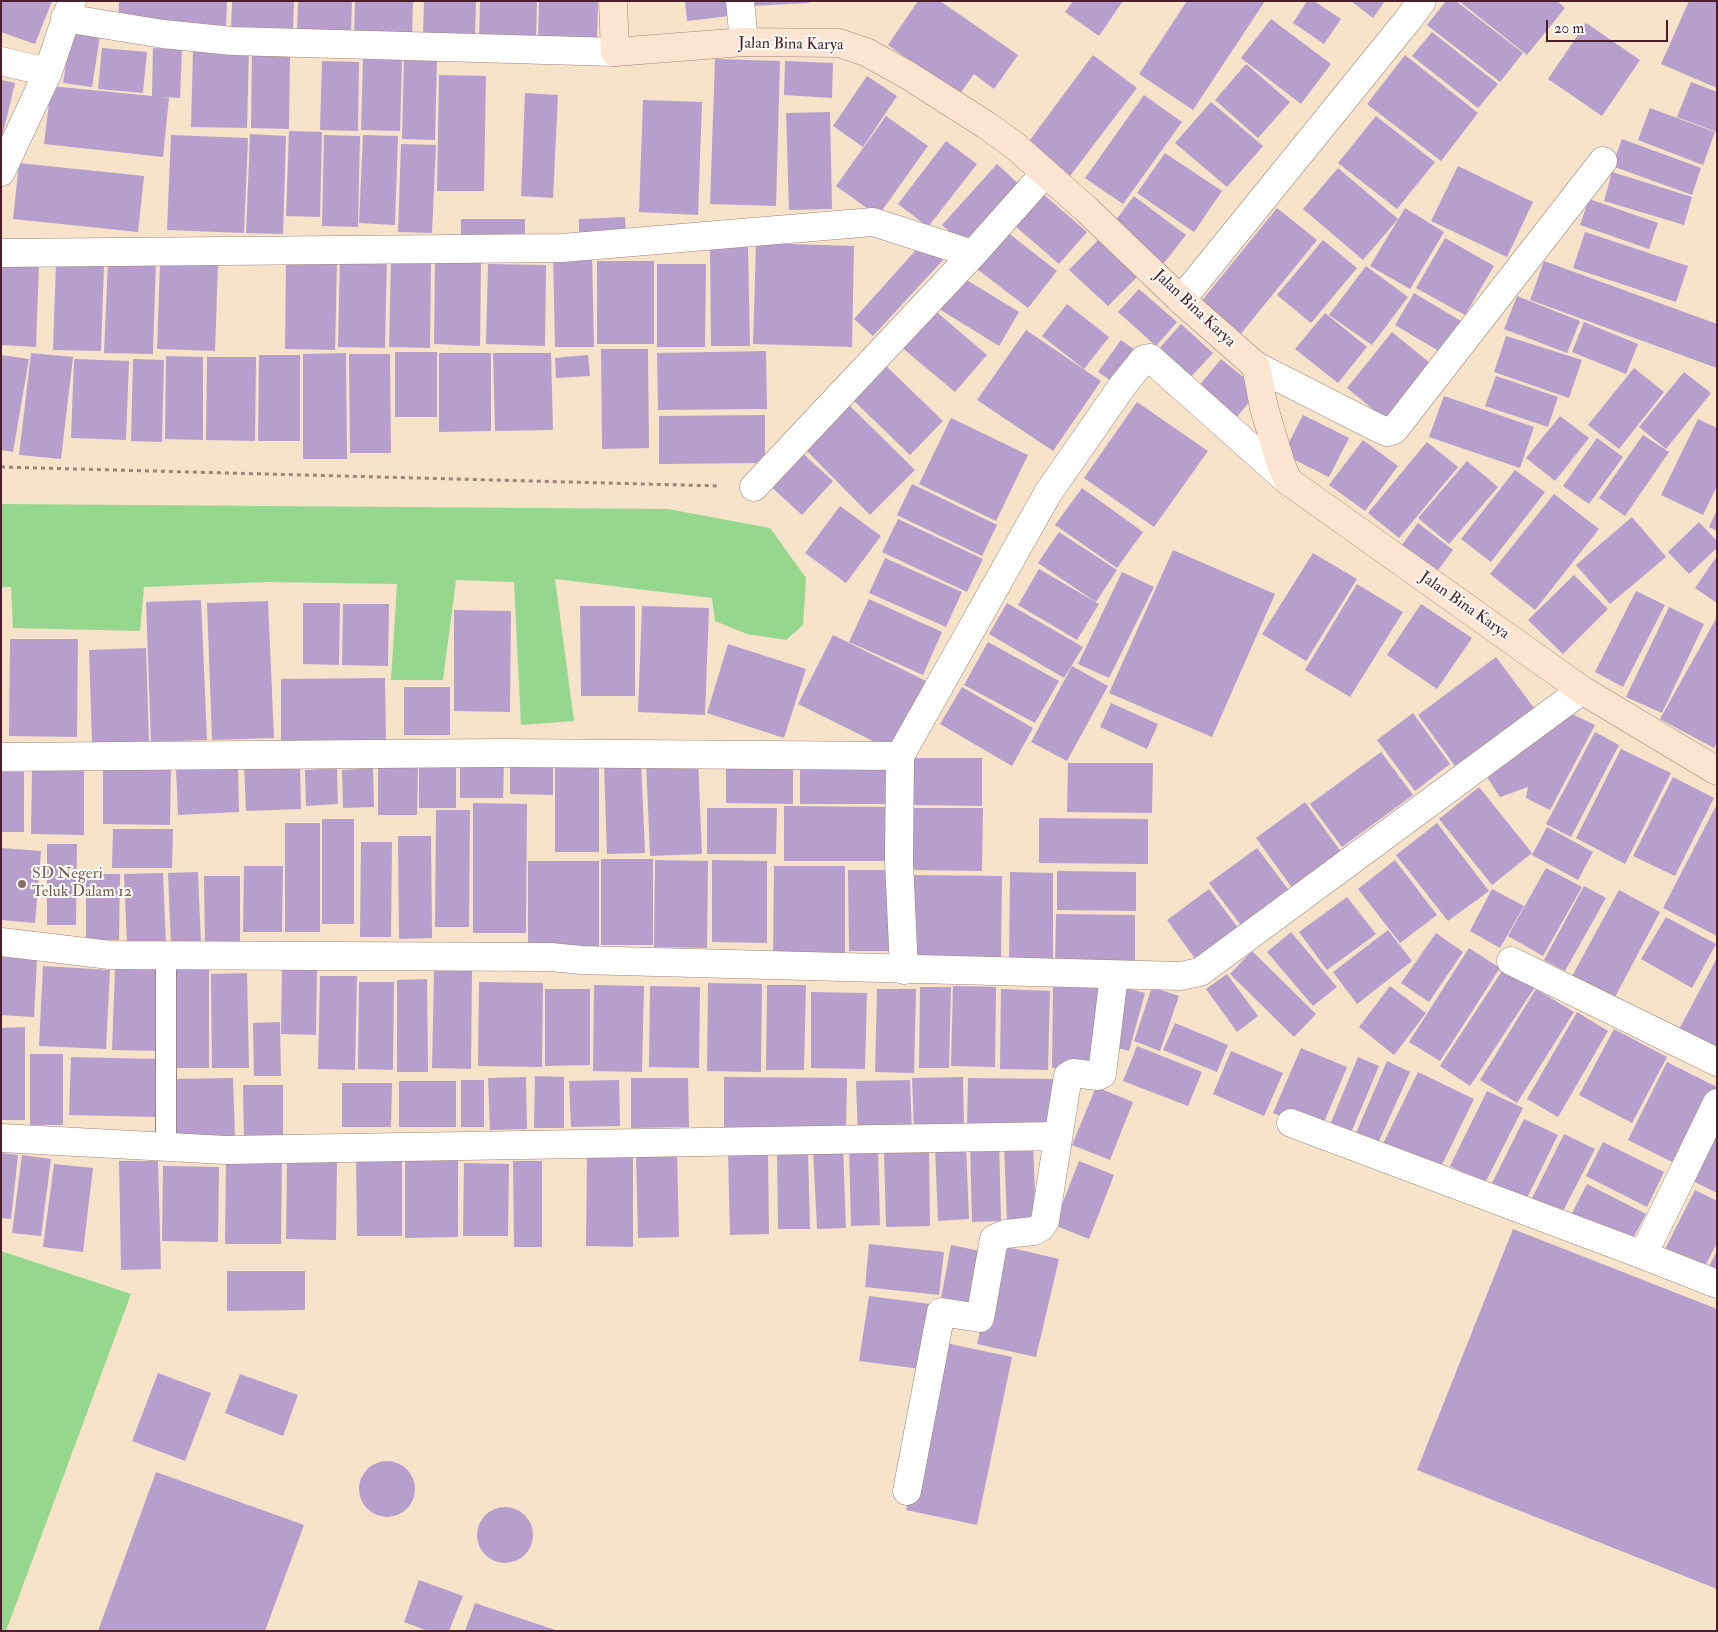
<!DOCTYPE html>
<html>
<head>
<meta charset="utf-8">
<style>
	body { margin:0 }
	#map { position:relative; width:1718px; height:1632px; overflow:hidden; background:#f6e3c9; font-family:"IM FELL Double Pica",serif }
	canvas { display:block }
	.frame { position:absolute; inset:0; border:2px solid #4a1f2b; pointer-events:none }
	.scale { position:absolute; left:1546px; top:20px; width:122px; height:22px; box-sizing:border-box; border:2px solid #4a1f2b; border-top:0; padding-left:6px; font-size:15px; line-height:18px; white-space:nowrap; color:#4a1f2b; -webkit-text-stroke:4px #fdfcf7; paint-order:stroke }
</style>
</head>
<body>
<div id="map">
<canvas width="1718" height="1632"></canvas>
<div class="frame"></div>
<div class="scale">20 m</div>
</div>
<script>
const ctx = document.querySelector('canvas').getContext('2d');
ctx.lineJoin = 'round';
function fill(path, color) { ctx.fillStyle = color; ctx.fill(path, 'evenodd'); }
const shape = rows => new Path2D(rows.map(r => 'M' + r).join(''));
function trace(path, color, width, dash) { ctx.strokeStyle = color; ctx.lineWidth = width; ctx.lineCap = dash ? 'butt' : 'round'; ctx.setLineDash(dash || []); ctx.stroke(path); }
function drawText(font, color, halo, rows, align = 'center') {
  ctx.font = font + ' "IM FELL Double Pica",serif'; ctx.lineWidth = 4; ctx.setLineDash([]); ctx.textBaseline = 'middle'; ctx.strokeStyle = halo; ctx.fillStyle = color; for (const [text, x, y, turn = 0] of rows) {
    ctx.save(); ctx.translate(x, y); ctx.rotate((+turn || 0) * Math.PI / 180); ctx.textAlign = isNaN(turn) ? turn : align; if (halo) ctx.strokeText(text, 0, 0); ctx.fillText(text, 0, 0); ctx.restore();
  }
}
fill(shape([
	[1,504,668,509,770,528,806,578,803,625,786,640,747,634,715,621,712,598,555,579,574,721,521,725,514,582,456,580,443,680,391,680,397,584,266,582,144,587,140,631,13,628,11,587,1,587],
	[1,1251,131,1294,6,1631,1,1631]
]), '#95d78e');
fill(shape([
	[1,1,52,1,35,44,1,32],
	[119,1,227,1,226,29,118,25],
	[232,1,294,1,293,33,231,31],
	[298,1,352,1,351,33,297,32],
	[355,1,413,1,412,36,354,34],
	[424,1,476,1,475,38,423,37],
	[480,1,537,1,536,42,479,41],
	[539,1,598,1,597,42,538,41],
	[685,1,728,1,730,16,687,21],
	[752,1,809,1,809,3,752,6],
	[918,1,940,1,1018,55,994,89,974,74,959,95,888,45],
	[1073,1,1123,1,1099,36,1065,12],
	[1187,1,1265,1,1193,110,1139,74],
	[1307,1,1314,1,1341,19,1324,44,1293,23],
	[1351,1,1385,1,1373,18],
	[1446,1,1456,1,1523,53,1500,82,1427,25],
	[1459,1,1557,1,1565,8,1527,55],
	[1689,1,1717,2,1717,88,1661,64],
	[1271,19,1331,64,1301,104,1241,58],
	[1586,23,1640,60,1602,116,1548,79],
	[71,32,100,36,92,87,63,83],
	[1432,32,1498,84,1478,108,1412,56],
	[102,48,147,52,143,93,98,89],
	[153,48,182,49,180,98,161,97,169,98,163,157,44,144,51,86,152,96],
	[193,50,249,51,247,128,191,127],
	[252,53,290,53,289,129,251,128],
	[1093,55,1137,88,1070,176,1027,144],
	[1405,55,1478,113,1441,161,1367,104],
	[404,58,437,59,435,140,402,139],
	[363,59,402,60,400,131,361,130],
	[715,59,780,61,776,206,710,204],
	[322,61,359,62,358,131,320,130],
	[785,61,833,63,832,98,784,95],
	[1246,64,1290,102,1258,138,1215,100],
	[439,75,486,76,484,191,437,191],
	[867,76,897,96,863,147,833,126],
	[1,80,15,83,2,137,1,137],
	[1691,82,1717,92,1717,132,1677,117],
	[525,93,558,95,553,198,521,196],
	[1144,95,1182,122,1123,204,1085,178],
	[643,100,702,102,698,215,639,212],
	[1211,102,1263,146,1227,187,1175,143],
	[1650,108,1715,132,1703,165,1638,140],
	[830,112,832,209,789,210,786,113],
	[886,116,928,146,878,216,836,186],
	[1376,116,1435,162,1397,209,1338,163],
	[289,131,322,132,320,217,286,216],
	[250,134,286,136,283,234,246,233],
	[171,135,248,138,244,233,167,230],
	[324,135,360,136,358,227,322,226],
	[363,135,398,136,395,225,359,223],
	[1622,139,1701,168,1692,195,1612,166],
	[946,141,977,164,928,227,898,204],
	[401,144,436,145,432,233,398,232],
	[1165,153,1222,191,1194,232,1137,193],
	[19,163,144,176,138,232,13,219],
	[997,164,1023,188,968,248,942,225],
	[1458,166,1533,202,1507,257,1431,221],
	[1338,168,1398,219,1363,260,1303,209],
	[1612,172,1692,197,1684,225,1604,201],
	[1035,187,1087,232,1059,264,1007,219],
	[1134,196,1186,235,1163,264,1112,225],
	[1589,199,1658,223,1649,249,1580,225],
	[1277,208,1317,240,1239,336,1200,303],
	[1405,208,1444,232,1410,289,1370,266],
	[625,217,626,236,579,238,579,219],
	[461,219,525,219,525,238,461,238],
	[1002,228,1057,271,1028,308,973,266],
	[1585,232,1688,266,1676,302,1573,268],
	[1445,238,1494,266,1465,315,1416,288],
	[1098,240,1137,277,1108,306,1069,270],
	[1323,240,1357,268,1311,323,1277,295],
	[923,242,943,260,873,336,854,319],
	[756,243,854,246,852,347,753,344],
	[748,247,750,346,711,346,710,248],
	[553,253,592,253,594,347,555,347],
	[340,255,387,255,385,348,338,347],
	[108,260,156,261,153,354,104,353],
	[391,260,431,261,430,348,389,347],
	[435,260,481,261,480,346,434,344],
	[597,261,654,261,654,344,597,344],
	[1544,261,1717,324,1717,368,1530,300],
	[1,262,39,264,36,347,1,345],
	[56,262,104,264,101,351,53,350],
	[160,262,218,264,215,351,157,349],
	[286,264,337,264,335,350,285,349],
	[488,264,546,265,545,346,486,344],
	[657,264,706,264,705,347,657,347],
	[1366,266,1408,297,1372,345,1329,315],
	[957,274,1019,312,999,346,936,307],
	[1139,289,1177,322,1156,346,1118,312],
	[1414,293,1461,321,1442,353,1395,325],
	[1517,296,1580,321,1567,353,1504,329],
	[1067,304,1109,337,1084,369,1042,336],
	[932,308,987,355,955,392,900,346],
	[1325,313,1367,347,1338,383,1295,349],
	[1584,322,1638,344,1626,374,1572,352],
	[1181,324,1213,353,1189,379,1157,351],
	[1026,330,1101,381,1053,451,977,400],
	[1392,332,1430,363,1385,419,1347,388],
	[1506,336,1582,360,1569,398,1494,372],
	[1121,340,1142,355,1120,387,1098,372],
	[601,349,648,349,649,448,602,449],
	[766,351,767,409,658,410,657,353],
	[395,352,437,352,437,417,395,417],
	[31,353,73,357,61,459,19,455],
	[346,353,347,459,303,459,303,354],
	[439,353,491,353,491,431,439,432],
	[493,353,551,353,553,430,495,431],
	[349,354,390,354,391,453,350,453],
	[1,355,29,359,13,452,1,450],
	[259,355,300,355,300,441,258,441],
	[588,355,590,376,556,378,555,358],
	[166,356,203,357,203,440,165,439],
	[207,357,256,357,255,441,206,440],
	[74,359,129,361,126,440,71,438],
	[133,359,164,360,162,442,131,441],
	[1221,359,1259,390,1237,417,1199,386],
	[882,362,943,421,910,455,849,396],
	[1634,368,1664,392,1619,449,1588,425],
	[1684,372,1711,393,1666,449,1639,427],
	[1496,376,1558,397,1548,427,1485,406],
	[1444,396,1534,427,1520,468,1429,437],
	[1137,402,1208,451,1154,527,1084,478],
	[847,403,915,470,870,515,803,447],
	[765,415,765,463,659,464,659,416],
	[1303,415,1349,438,1329,477,1283,454],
	[1560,416,1589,438,1555,481,1526,458],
	[951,418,1028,455,996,521,919,484],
	[1698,419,1717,428,1717,486,1703,515,1661,495],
	[1643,435,1669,452,1625,516,1599,498],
	[1597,438,1623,457,1589,504,1563,486],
	[1363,440,1398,466,1365,511,1329,485],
	[1427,442,1458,467,1399,538,1368,513],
	[798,449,833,481,802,515,767,483],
	[1467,461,1498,487,1449,544,1418,518],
	[1515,470,1545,492,1491,562,1461,539],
	[912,484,997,525,982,556,897,515],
	[1082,488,1143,532,1117,568,1055,525],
	[1554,494,1599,529,1535,610,1490,574],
	[840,506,881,536,846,583,805,553],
	[1717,510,1717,531,1709,527],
	[1632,517,1666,557,1610,604,1576,565],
	[898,519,983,559,967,592,882,552],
	[1699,522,1717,541,1717,548,1689,574,1668,552],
	[1418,523,1453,550,1435,574,1399,549],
	[1059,532,1117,570,1096,602,1038,563],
	[1173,550,1275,594,1212,737,1109,693],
	[1313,553,1357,579,1306,661,1262,634],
	[1717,556,1717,603,1695,588],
	[885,558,962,592,946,627,869,593],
	[1039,569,1099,604,1077,640,1018,605],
	[1122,572,1154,587,1109,678,1078,664],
	[1574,575,1608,609,1563,654,1528,620],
	[1357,584,1403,612,1350,697,1305,670],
	[1636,591,1665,605,1623,687,1595,672],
	[869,599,942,632,923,675,849,642],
	[201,600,207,740,151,742,146,602],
	[268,601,274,738,212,740,207,603],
	[303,603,340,603,339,665,303,664],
	[1007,603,1083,647,1064,678,989,634],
	[343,604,389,604,388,666,342,665],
	[1421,604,1472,638,1437,689,1387,655],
	[580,606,635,606,635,696,581,696],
	[642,606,709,608,705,715,638,712],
	[1669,607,1704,624,1662,713,1626,697],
	[454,610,511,611,510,712,454,711],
	[1717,617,1717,742,1714,748,1660,719],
	[833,635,926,681,891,750,798,704],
	[10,639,78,639,77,737,9,736],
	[988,642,1059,681,1035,723,964,685],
	[728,644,806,669,784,738,707,713],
	[146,648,149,741,92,743,89,650],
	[1496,657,1534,708,1455,766,1418,715],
	[1072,666,1108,686,1067,761,1031,742],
	[385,678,386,744,281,745,281,679],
	[404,687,450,687,450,735,404,735],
	[962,687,1033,728,1012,766,940,724],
	[1111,703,1158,724,1147,749,1100,727],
	[1413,713,1450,764,1415,791,1377,740],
	[1572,714,1595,725,1550,810,1526,798,1528,787,1500,797,1485,774],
	[1595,732,1619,745,1571,837,1546,824],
	[1621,749,1671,773,1625,864,1576,838],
	[1381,752,1413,795,1342,847,1310,804],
	[911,758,982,758,982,806,911,805],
	[698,759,702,854,650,856,646,761],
	[555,761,599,761,599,852,555,852],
	[641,761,645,853,607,854,604,764],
	[460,762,504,763,503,798,460,798],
	[510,762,553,763,553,795,510,794],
	[300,763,301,809,246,811,244,765],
	[726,763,793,763,793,804,726,803],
	[1068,763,1153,763,1152,813,1067,812],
	[103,764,171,764,170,825,103,824],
	[419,764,456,764,456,808,419,808],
	[238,766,239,812,178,815,176,769],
	[378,767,418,768,417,815,378,815],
	[800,767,889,768,889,804,800,804],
	[337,768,338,804,306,806,305,770],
	[373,768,374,807,343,808,342,770],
	[32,769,84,769,84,835,31,834],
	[1,772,24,772,24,832,1,832],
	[1673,777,1714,798,1675,876,1633,856],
	[1479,787,1532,853,1492,885,1439,819],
	[1305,802,1342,853,1293,889,1256,838],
	[473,803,527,804,526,933,473,933],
	[1717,804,1717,936,1663,908],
	[784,806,887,807,886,861,784,861],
	[707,808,777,808,776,854,707,854],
	[910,808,983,808,982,871,909,870],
	[436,810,470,810,469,927,435,927],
	[1039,818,1148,819,1148,864,1039,863],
	[322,819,354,819,354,924,322,924],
	[285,823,320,823,320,932,285,932],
	[1437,823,1489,891,1448,921,1396,855],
	[1547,827,1593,852,1578,880,1532,855],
	[113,829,173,829,172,868,112,868],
	[398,836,431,836,432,938,399,939],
	[361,842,392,842,391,937,360,937],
	[47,844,77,844,76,925,47,925],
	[1,848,41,851,35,923,1,920],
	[1257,848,1291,893,1243,928,1209,883],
	[601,859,653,859,653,945,601,945],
	[655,860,708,861,707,948,654,947],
	[712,860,767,861,767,943,712,942],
	[1395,860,1437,915,1400,943,1358,889],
	[528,861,599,861,599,949,528,949],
	[244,866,283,866,282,932,243,932],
	[774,866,845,866,845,959,773,959],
	[1546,868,1582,887,1543,956,1508,936],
	[848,870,893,870,893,951,849,951],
	[1057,871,1136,872,1136,911,1057,910],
	[198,872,201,944,171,946,168,873],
	[1010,872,1053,873,1053,964,1009,964],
	[163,873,166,943,127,944,124,874],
	[86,874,120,874,119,940,86,940],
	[911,875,1002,876,1001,959,910,958],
	[204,876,240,876,240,944,205,944],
	[1584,886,1606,898,1565,971,1544,960],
	[1209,889,1239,929,1196,960,1167,920],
	[1492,889,1524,906,1500,948,1470,931],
	[1619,890,1660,912,1614,999,1572,976],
	[1347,897,1376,934,1327,970,1299,932],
	[1056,914,1135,915,1135,965,1055,964],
	[1666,917,1716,944,1692,988,1641,959],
	[1388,930,1412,961,1357,1004,1333,972],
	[1291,932,1337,987,1313,1006,1267,952],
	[1436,933,1463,952,1429,1002,1401,983],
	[1469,948,1500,968,1440,1061,1409,1042],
	[1252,951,1316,1014,1294,1037,1230,974],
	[1,957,37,959,34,1017,1,1015],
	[1717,958,1717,1056,1676,1035],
	[43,966,110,970,106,1049,39,1046],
	[171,967,209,967,209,1068,171,1068],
	[282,967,317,968,316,1035,281,1034],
	[1504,968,1535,987,1470,1086,1440,1066],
	[115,969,164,970,161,1051,112,1050],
	[434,970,472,970,471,1069,432,1068],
	[247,973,249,1068,212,1068,211,974],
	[1227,974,1258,1016,1237,1032,1206,989],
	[320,976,357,976,355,1070,318,1069],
	[427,979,428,1072,397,1072,397,980],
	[359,982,394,982,393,1070,358,1069],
	[479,982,543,983,542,1067,478,1066],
	[708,983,762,984,761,1072,707,1071],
	[594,985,644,986,642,1072,593,1071],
	[767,985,806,985,804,1070,766,1070],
	[650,986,700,987,699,1068,649,1067],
	[953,986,996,987,995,1067,951,1066],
	[1390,986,1426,1013,1394,1055,1359,1027],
	[920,987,951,987,949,1068,919,1068],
	[1053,987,1101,988,1100,1069,1052,1068],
	[1122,987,1145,993,1129,1051,1106,1045],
	[1152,987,1179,996,1160,1051,1134,1041],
	[545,989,590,989,590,1065,545,1066],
	[877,989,916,989,914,1073,875,1072],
	[1001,989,1050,991,1048,1070,1000,1069],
	[1536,989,1574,1012,1517,1103,1480,1080],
	[811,992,867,993,865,1069,811,1068],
	[1577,1012,1608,1031,1558,1117,1527,1099],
	[280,1022,281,1076,254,1076,253,1023],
	[1175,1023,1228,1045,1217,1072,1163,1050],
	[25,1027,25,1120,1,1120,1,1028],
	[1614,1029,1667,1057,1632,1123,1579,1095],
	[1137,1046,1202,1072,1188,1106,1123,1081],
	[1301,1048,1347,1067,1320,1132,1273,1113],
	[1231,1051,1283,1073,1264,1116,1213,1094],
	[30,1054,63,1054,63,1125,30,1125],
	[71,1057,158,1059,157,1117,69,1115],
	[1358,1057,1379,1066,1348,1140,1327,1132],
	[1387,1061,1410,1072,1375,1150,1353,1140],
	[1667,1062,1717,1087,1717,1093,1680,1166,1628,1140],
	[1418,1072,1474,1099,1437,1175,1381,1148],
	[535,1076,564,1077,564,1128,534,1128],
	[526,1077,527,1129,490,1130,488,1078],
	[724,1077,847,1078,846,1131,724,1129],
	[963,1077,964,1129,914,1130,912,1078],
	[233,1078,235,1137,177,1138,175,1079],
	[631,1078,688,1078,689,1127,631,1128],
	[968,1078,1057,1079,1056,1129,967,1128],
	[461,1080,484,1080,484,1127,461,1127],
	[619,1080,620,1126,571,1127,569,1081],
	[910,1080,912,1134,858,1136,856,1081],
	[399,1081,456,1081,456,1127,399,1127],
	[342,1083,392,1083,391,1127,342,1127],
	[243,1085,283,1085,283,1142,244,1143],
	[1096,1087,1133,1102,1110,1160,1072,1145],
	[1487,1091,1523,1108,1485,1183,1450,1166],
	[1524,1119,1558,1135,1526,1200,1492,1183],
	[1717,1124,1717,1193,1689,1179],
	[1564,1134,1595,1149,1562,1213,1532,1198],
	[999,1141,1001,1221,972,1222,970,1142],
	[1033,1142,1036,1223,1007,1223,1004,1143],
	[1603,1142,1664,1172,1647,1207,1586,1176],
	[966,1145,969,1219,938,1221,935,1146],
	[878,1147,880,1225,851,1226,849,1148],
	[843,1148,846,1228,817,1229,813,1149],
	[929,1148,930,1226,886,1227,884,1149],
	[808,1150,810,1229,778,1229,777,1151],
	[677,1151,679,1237,638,1238,636,1153],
	[728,1151,768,1151,769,1234,730,1235],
	[587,1152,633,1153,633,1247,586,1246],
	[1,1153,18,1155,11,1219,1,1218],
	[356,1153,402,1153,402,1236,357,1236],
	[22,1155,51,1159,41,1236,12,1233],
	[405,1157,458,1157,458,1237,405,1238],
	[226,1158,282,1159,281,1244,225,1244],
	[287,1160,337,1161,336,1240,286,1239],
	[119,1161,158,1161,161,1269,121,1270],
	[513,1161,542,1161,542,1247,514,1247],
	[1079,1161,1114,1175,1089,1239,1054,1225],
	[464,1163,509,1164,508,1236,463,1236],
	[54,1164,93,1168,83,1252,43,1247],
	[163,1166,219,1167,218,1242,162,1241],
	[1587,1184,1646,1214,1630,1244,1571,1215],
	[1695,1190,1717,1201,1717,1243,1702,1272,1663,1253],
	[1513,1229,1717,1309,1717,1589,1417,1470],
	[869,1244,944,1252,939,1295,865,1287],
	[951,1245,990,1253,979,1312,940,1304],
	[999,1245,1059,1259,1036,1357,977,1344],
	[1717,1251,1717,1279,1705,1274],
	[227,1271,305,1271,305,1310,227,1311],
	[869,1296,930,1304,921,1369,859,1361],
	[941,1342,1012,1357,977,1525,906,1510],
	[158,1373,211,1393,185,1461,132,1441],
	[240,1374,298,1395,283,1436,225,1413],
	'359 1489a28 28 0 1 1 56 0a28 28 0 1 1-56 0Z',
	[156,1472,304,1525,265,1631,98,1631],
	'477 1535a28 28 0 1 1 56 0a28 28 0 1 1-56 0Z',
	[419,1580,463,1596,449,1631,428,1631,404,1622],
	[475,1603,555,1630,555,1631,465,1631]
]), '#b69fcc');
const lane = shape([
	[166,955,166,1147]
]);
const street = shape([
	[740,1,744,42],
	[65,18,163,34,232,41,615,52],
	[1,61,48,72],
	[1,172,48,72,72,1],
	[1,253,562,248,873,222,973,254],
	[1181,300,1407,21,1422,1],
	[1256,366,1376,427,1387,432,1394,430,1603,161],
	[754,487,973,254,1045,173],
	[1,757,501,753,900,756],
	[1,942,110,955,551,957,581,960,1180,976,1200,972,1582,690],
	[1511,961,1717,1062],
	[904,970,899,861,900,756,1048,493,1123,385,1144,359,1150,358,1288,481],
	[1717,1103,1643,1255,1717,1284],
	[1291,1123,1643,1255],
	[1,1138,226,1150,1058,1136],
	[907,1491,941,1312,980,1318,994,1239,1005,1234,1034,1231,1041,1227,1045,1221,1068,1076,1073,1073,1098,1076,1102,1074,1114,975]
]);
const secondary = shape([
	[613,1,615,52,744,42,839,43,866,52,906,74,986,125,1014,145,1087,210,1181,300,1256,366,1264,408,1281,464,1288,481,1582,690,1717,771]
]);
trace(lane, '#a0817a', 22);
trace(street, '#a0817a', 29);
trace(secondary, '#a0817a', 29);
trace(shape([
	[1,467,720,486]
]), '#a0817a', 3, [4, 4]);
trace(lane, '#fff', 20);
trace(street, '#fff', 28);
trace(secondary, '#fde4d0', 28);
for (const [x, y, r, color] of [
	[22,884,5,"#8d6e63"]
]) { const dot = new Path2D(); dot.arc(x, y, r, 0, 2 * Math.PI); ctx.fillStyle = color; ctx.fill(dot); trace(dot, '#fdfcf7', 2); }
drawText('16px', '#4a1f2b', '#fdfcf7', [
	["Jalan Bina Karya",791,45,1],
	["Jalan Bina Karya",1194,309,43],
	["Jalan Bina Karya",1464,606,35]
]);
drawText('16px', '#785e54', '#fdfcf7', [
	["SD Negeri",32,875],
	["Teluk Dalam 12",32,893]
], 'left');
</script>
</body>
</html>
